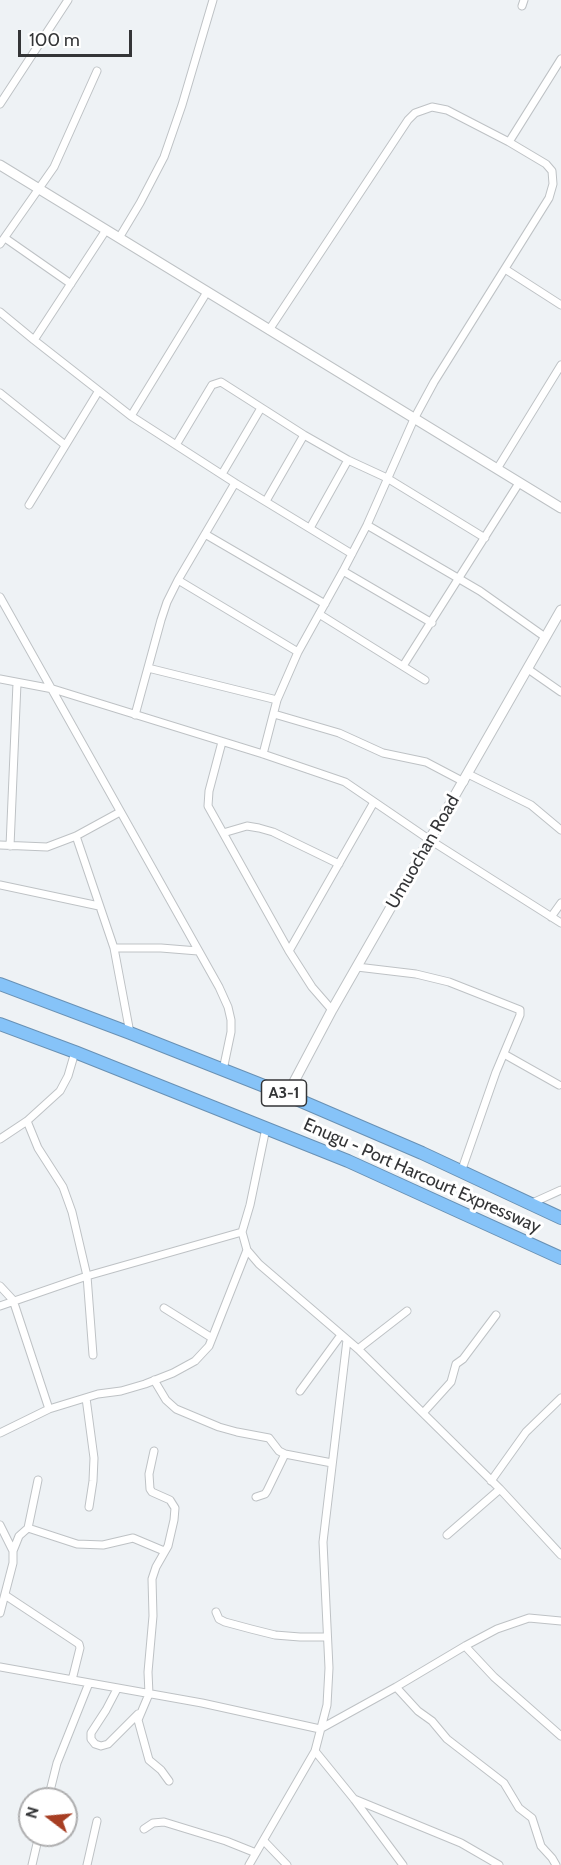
<!DOCTYPE html>
<html>
<head>
<meta charset="utf-8">
<style>
	body { margin:0 }
	#map { position:relative; width:561px; height:1865px; overflow:hidden; background:#eef2f5; font-family:Cabin,sans-serif }
	canvas { display:block }
	.north { position:absolute; left:18px; top:1787px; width:60px; height:60px; box-sizing:border-box; background:#fff; border:2px solid #aeaeaf; border-radius:50%; rotate:286deg; font-size:16px; font-weight:700; line-height:24px; text-align:center; color:#343537 }
	.north::after { content:''; display:block; margin:auto; width:21px; height:27px; background:#a73e23; clip-path:polygon(50% 0,100% 100%,50% 72%,0 100%) }
	.scale { position:absolute; left:18px; top:30px; width:114px; height:27px; box-sizing:border-box; border:3px solid #343537; border-top:0; padding-left:8px; font-size:18px; line-height:21px; white-space:nowrap; color:#343537; -webkit-text-stroke:4px #fff; paint-order:stroke }
</style>
</head>
<body>
<div id="map">
<canvas width="561" height="1865"></canvas>
<div class="north">N</div>
<div class="scale">100 m</div>
</div>
<script>
const ctx = document.querySelector('canvas').getContext('2d');
ctx.lineJoin = 'round';
const shape = rows => new Path2D(rows.map(r => 'M' + r).join(''));
function trace(path, color, width, dash) { ctx.strokeStyle = color; ctx.lineWidth = width; ctx.lineCap = dash ? 'butt' : 'round'; ctx.setLineDash(dash || []); ctx.stroke(path); }
function drawText(font, color, halo, rows, align = 'center') {
  ctx.font = font + ' Cabin,sans-serif'; ctx.lineWidth = 6; ctx.setLineDash([]); ctx.textBaseline = 'middle'; ctx.strokeStyle = halo; ctx.fillStyle = color; for (const [text, x, y, turn = 0] of rows) {
    ctx.save(); ctx.translate(x, y); ctx.rotate((+turn || 0) * Math.PI / 180); ctx.textAlign = isNaN(turn) ? turn : align; if (halo) ctx.strokeText(text, 0, 0); ctx.fillText(text, 0, 0); ctx.restore();
  }
}
const street = shape([
	[522,6,524,0],
	[0,104,68,0],
	[509,142,561,59],
	[5,238,71,284],
	[119,238,140,203,164,157,182,105,213,0],
	[0,244,54,167,97,71],
	[505,269,561,305],
	[0,312,34,340,131,416,235,483,352,554],
	[34,340,106,230],
	[0,393,65,445],
	[131,416,207,292],
	[176,445,212,385,221,382,304,435,348,460,387,478,485,538],
	[497,469,561,365],
	[222,474,261,408],
	[266,501,304,435],
	[29,505,98,392],
	[367,525,480,591,545,637],
	[310,528,348,460],
	[205,534,325,604],
	[343,571,432,623],
	[178,580,298,652],
	[0,597,219,987,228,1007,231,1020,231,1032,223,1070],
	[319,614,425,680],
	[403,666,519,483],
	[148,668,277,700],
	[528,669,561,692],
	[0,679,53,689,263,754,345,782,430,840,561,923],
	[274,714,339,733,383,753,426,762,464,782],
	[135,715,161,620,167,602,178,580,235,483],
	[222,742,209,791,208,806,289,951,312,987,332,1010],
	[263,754,277,700,298,652,343,571,367,525,414,419,434,382,549,198,553,184,552,171,546,164,509,142,447,110,432,107,415,113,408,120,269,330],
	[468,774,531,805,561,830],
	[223,833,247,826,259,828,273,832,339,864],
	[76,836,114,948,130,1033],
	[0,845,47,847,76,836,120,812],
	[10,846,17,683],
	[0,885,99,906],
	[551,917,561,903],
	[114,948,161,948,198,951],
	[289,951,374,802],
	[357,967,416,974,449,982,520,1010,520,1015,496,1072,461,1172],
	[504,1054,559,1085],
	[27,1121,38,1148,63,1187,72,1212,87,1276,93,1355],
	[266,1128,250,1205,242,1232,247,1250,259,1264,358,1349,500,1489,561,1555],
	[0,1139,27,1121,60,1091,68,1076,75,1052],
	[530,1204,561,1190],
	[0,1286,13,1300,49,1409],
	[0,1306,87,1276,242,1232],
	[164,1308,212,1338],
	[358,1349,407,1311],
	[154,1380,166,1400,176,1409,219,1427,237,1432,269,1438,279,1451,285,1454,332,1463],
	[300,1391,341,1335],
	[86,1398,94,1458,93,1481,89,1507],
	[423,1413,451,1382,456,1364,463,1359,496,1315],
	[0,1433,49,1409,98,1394,121,1391,145,1384,173,1373,195,1361,209,1346,247,1250],
	[154,1451,149,1474,150,1489,152,1492,170,1500,175,1508,174,1520,168,1546,156,1567,152,1579,153,1616,148,1672,149,1694,138,1720,149,1760,161,1770,169,1781],
	[491,1481,526,1432,561,1398],
	[256,1497,265,1494,267,1491,285,1454],
	[0,1525,13,1551,13,1563,0,1613],
	[28,1528,77,1544,103,1545,133,1538,164,1551],
	[447,1535,500,1489],
	[13,1551,19,1536,28,1528,38,1480],
	[5,1595,79,1644,80,1648,72,1680],
	[216,1612,219,1619,225,1622,251,1629,275,1635,300,1637,327,1637],
	[465,1646,494,1677,561,1736],
	[0,1667,202,1703,320,1729,396,1687,465,1646,497,1629,529,1618,561,1621],
	[396,1687,418,1711,432,1721,447,1739,504,1783,519,1808,532,1818,541,1846,552,1858,556,1865],
	[117,1689,106,1710,91,1733,91,1739,95,1744,101,1746,108,1744,138,1714],
	[315,1751,354,1799,403,1865],
	[48,1799,57,1763,89,1683],
	[354,1799,461,1843,499,1865],
	[144,1829,153,1823,164,1822,226,1841,256,1853],
	[264,1841,287,1865],
	[32,1865,39,1835],
	[87,1865,97,1821],
	[249,1865,315,1751,327,1705,329,1668,323,1542,347,1340]
]);
const secondary = shape([
	[0,165,561,508],
	[287,1095,332,1010,561,610]
]);
const highway = shape([
	[0,984,130,1033,287,1095,422,1153,561,1218],
	[0,1024,75,1052,348,1161,561,1258]
]);
trace(street, '#bec2c5', 9);
trace(secondary, '#bec2c5', 11);
trace(highway, '#6991b4', 14);
trace(street, '#fff', 7);
trace(secondary, '#fff', 9);
trace(highway, '#86c3f8', 12);
for (const [x, y, w] of [
	[284,1093,45]
]) { const box = new Path2D(); box.roundRect(x - w / 2, y - 13, w, 26, 4.5); ctx.fillStyle = '#fff'; ctx.fill(box); trace(box, '#343537', 1.5); }
drawText('bold 16px', '#343537', null, [
	["A3-1",284,1093]
]);
drawText('18px', '#343537', '#fff', [
	["Umuochan Road",423,852,-60],
	["Enugu - Port Harcourt Expressway",422,1176,24]
]);
</script>
</body>
</html>
